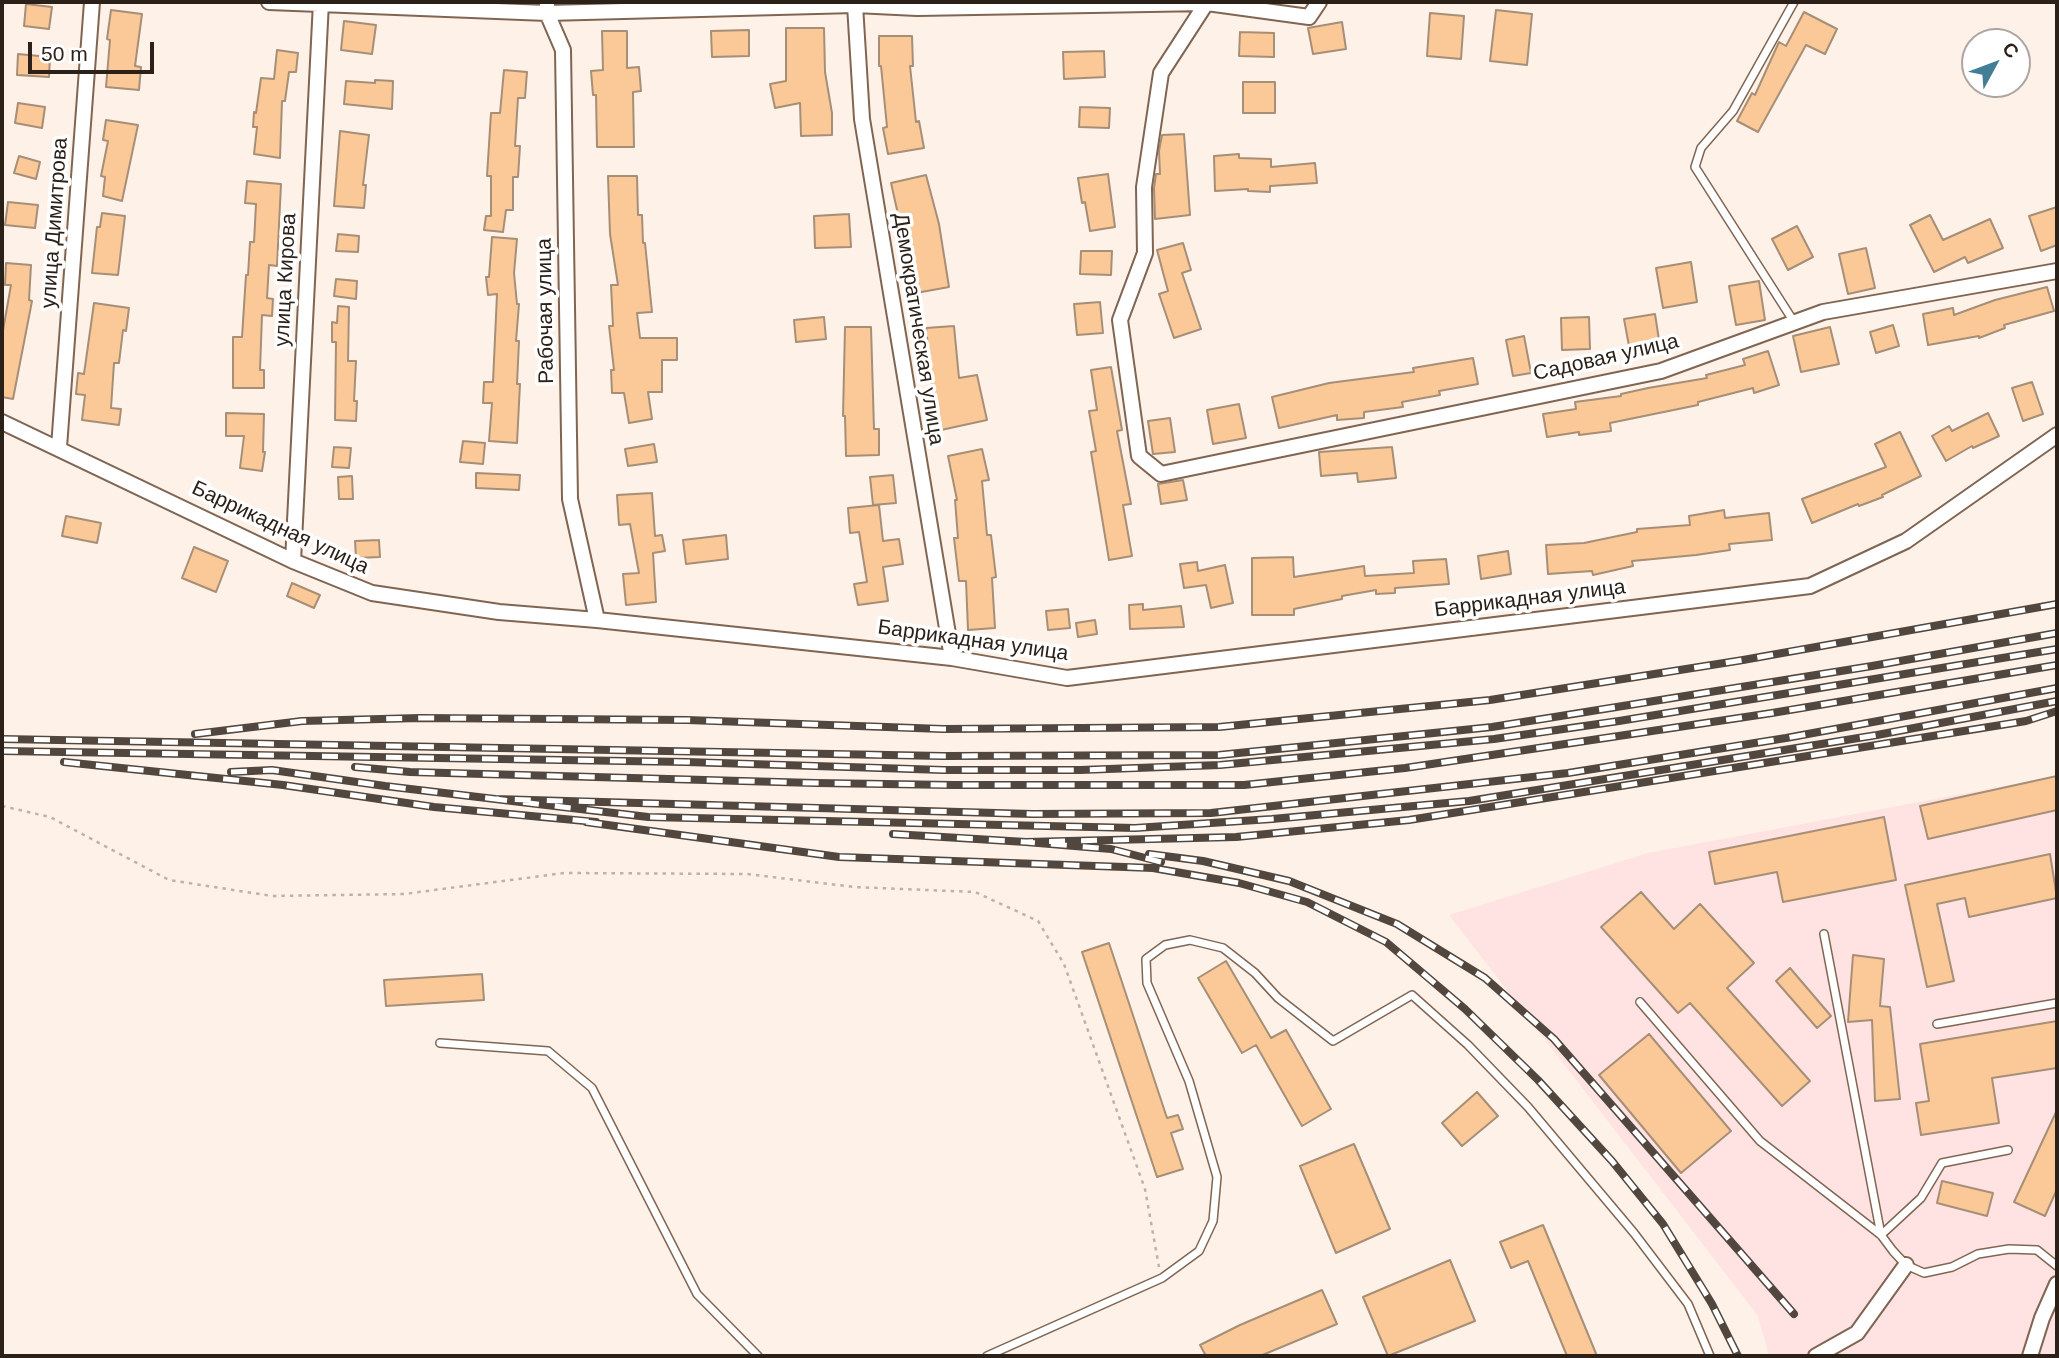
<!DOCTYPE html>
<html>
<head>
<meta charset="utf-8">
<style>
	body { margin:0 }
	#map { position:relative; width:2059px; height:1358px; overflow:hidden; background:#fef1e8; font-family:Helvetica,sans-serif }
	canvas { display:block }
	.frame { position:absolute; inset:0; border:4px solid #2c2119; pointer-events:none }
	.north { position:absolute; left:1961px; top:28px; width:70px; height:70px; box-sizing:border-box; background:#fff; border:2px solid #aba6a3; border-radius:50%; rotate:49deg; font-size:19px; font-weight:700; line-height:28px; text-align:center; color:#2c2119 }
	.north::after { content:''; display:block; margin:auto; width:24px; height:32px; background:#427f96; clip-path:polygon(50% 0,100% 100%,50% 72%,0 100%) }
	.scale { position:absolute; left:28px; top:42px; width:126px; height:32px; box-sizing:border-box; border:4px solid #2c2119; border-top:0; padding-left:9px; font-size:21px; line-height:24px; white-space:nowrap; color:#2c2119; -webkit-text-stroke:5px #fff; paint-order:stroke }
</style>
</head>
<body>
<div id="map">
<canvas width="2059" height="1358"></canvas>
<div class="frame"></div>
<div class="north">С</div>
<div class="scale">50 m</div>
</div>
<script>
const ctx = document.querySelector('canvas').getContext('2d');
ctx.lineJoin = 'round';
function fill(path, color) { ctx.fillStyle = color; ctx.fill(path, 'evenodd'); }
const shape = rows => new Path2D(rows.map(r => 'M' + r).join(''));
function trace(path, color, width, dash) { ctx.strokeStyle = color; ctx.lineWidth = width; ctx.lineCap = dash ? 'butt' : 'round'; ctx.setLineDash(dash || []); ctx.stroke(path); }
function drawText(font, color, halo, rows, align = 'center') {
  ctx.font = font + ' Helvetica,sans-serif'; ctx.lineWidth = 7; ctx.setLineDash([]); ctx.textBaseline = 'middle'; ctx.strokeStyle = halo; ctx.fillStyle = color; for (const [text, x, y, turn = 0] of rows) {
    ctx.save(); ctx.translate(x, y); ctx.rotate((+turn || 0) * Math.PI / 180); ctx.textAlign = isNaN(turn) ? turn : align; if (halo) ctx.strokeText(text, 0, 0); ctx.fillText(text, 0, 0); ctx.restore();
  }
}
fill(shape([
	[2057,776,2057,1356,1769,1356,1758,1316,1449,915,1648,853]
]), '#fee3e2');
const building = shape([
	[26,4,52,7,49,29,24,26,26,4],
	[111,10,142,14,135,66,141,67,139,90,106,87,110,40,107,39,111,10],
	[1496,10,1532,14,1527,65,1490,61,1496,10],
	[1804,12,1837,29,1825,54,1806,45,1758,132,1737,121,1752,93,1755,95,1779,42,1786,46,1804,12],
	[1430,13,1464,16,1461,59,1427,56,1430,13],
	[344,21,376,25,372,54,341,50,344,21],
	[1342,22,1346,49,1313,54,1308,28,1342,22],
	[786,28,824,28,825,72,832,113,832,135,801,136,800,103,775,108,770,84,786,81,786,28],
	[749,30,749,56,712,57,711,31,749,30],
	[602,31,627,31,627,68,639,67,641,91,633,92,634,147,597,147,596,95,593,95,591,71,603,70,602,31],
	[1240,32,1274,33,1274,57,1239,56,1240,32],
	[879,36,912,36,913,66,910,66,916,122,919,121,924,148,888,154,883,128,887,127,881,66,879,66,879,36],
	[277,50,298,53,296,72,289,72,285,101,282,101,280,158,254,154,257,127,253,127,254,112,256,113,261,78,274,79,277,50],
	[1104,51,1105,77,1064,79,1063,52,1104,51],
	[18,54,50,57,49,77,17,75,18,54],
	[504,70,527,72,525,98,518,98,515,146,520,146,518,177,513,177,513,210,506,210,503,232,484,230,486,216,491,216,491,176,487,176,491,113,500,113,504,70],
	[375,80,393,81,392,109,344,104,346,81,375,83,375,80],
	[1243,82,1275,82,1275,113,1243,113,1243,82],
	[18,103,45,107,42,128,15,123,18,103],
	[1080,107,1110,108,1109,128,1079,127,1080,107],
	[106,120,138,125,122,201,103,196,105,177,101,176,108,141,103,140,106,120],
	[340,131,369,135,363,185,366,185,364,208,334,206,340,131],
	[1184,134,1190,215,1155,219,1154,188,1156,174,1160,174,1159,151,1162,135,1184,134],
	[1239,154,1239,158,1271,159,1271,167,1315,163,1317,183,1270,186,1270,192,1248,191,1248,189,1215,191,1214,156,1239,154],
	[19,156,40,162,36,179,14,173,19,156],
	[1108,174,1115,227,1090,231,1085,202,1082,203,1078,178,1108,174],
	[926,175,939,224,949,287,916,293,908,254,899,255,895,233,902,232,891,183,926,175],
	[608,176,637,176,638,215,642,215,643,243,645,243,652,312,637,313,640,338,677,338,677,360,662,360,662,392,648,392,652,419,629,423,624,393,612,393,611,370,614,370,609,326,613,326,611,285,618,285,610,234,608,176],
	[247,181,281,184,277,266,269,265,267,298,273,299,272,316,262,315,260,370,264,370,264,388,233,388,233,337,242,337,246,275,248,275,250,242,254,242,256,204,245,203,247,181],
	[8,202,38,205,35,228,5,225,8,202],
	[2057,207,2057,245,2041,251,2029,216,2057,207],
	[102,213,125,216,118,275,92,273,97,227,100,227,102,213],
	[849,214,851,247,815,248,814,216,849,214],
	[1930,215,1943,240,1990,219,2003,248,1968,263,1965,257,1934,272,1910,225,1930,215],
	[1797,226,1813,257,1788,270,1772,239,1797,226],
	[338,234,359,236,358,252,336,251,338,234],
	[492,237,517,239,514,273,517,304,519,304,516,341,519,341,517,384,520,384,517,443,489,441,492,403,483,403,484,382,493,382,497,294,488,295,486,277,489,277,492,237],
	[1183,243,1191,270,1182,273,1201,329,1174,338,1159,294,1168,291,1157,250,1183,243],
	[1866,248,1875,288,1848,294,1839,254,1866,248],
	[1081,251,1112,251,1111,275,1080,274,1081,251],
	[1691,262,1697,302,1663,308,1656,268,1691,262],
	[6,263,31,265,29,300,32,301,13,399,2,397,2,336,11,285,5,285,6,263],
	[336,279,357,281,356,299,334,296,336,279],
	[1759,281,1765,320,1736,325,1729,286,1759,281],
	[2047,287,2054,311,2004,325,2005,328,1979,338,1979,336,1928,345,1923,314,1953,308,1954,315,1995,300,2047,287],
	[1100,302,1103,333,1077,335,1074,304,1100,302],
	[94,303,129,308,126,331,123,330,119,363,114,363,111,408,121,409,119,425,82,420,85,395,76,394,78,373,84,374,94,303],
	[338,306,349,307,348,361,356,361,354,401,357,401,356,421,335,420,336,342,332,342,332,322,337,323,338,306],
	[1655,314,1659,340,1629,346,1624,319,1655,314],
	[824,317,826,339,796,342,794,320,824,317],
	[1589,317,1590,349,1562,350,1561,318,1589,317],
	[1893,325,1899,346,1876,353,1870,332,1893,325],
	[954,326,959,378,977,375,987,420,941,430,932,386,926,328,954,326],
	[845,327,871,327,874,429,879,429,879,455,846,456,845,416,843,416,845,327],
	[1830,327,1839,364,1801,372,1793,336,1830,327],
	[1524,336,1531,373,1513,376,1506,340,1524,336],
	[1768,351,1779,385,1754,393,1753,388,1698,402,1698,405,1610,423,1611,431,1579,435,1579,432,1547,437,1543,414,1576,409,1575,402,1621,396,1621,394,1648,388,1707,378,1706,375,1745,365,1743,359,1768,351],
	[1473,358,1478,384,1439,391,1440,395,1402,402,1403,407,1364,412,1364,418,1337,420,1337,415,1279,428,1272,397,1329,383,1414,372,1413,368,1473,358],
	[1111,367,1122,430,1117,431,1131,504,1123,505,1132,556,1109,560,1091,452,1096,451,1089,411,1097,410,1091,370,1111,367],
	[2032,382,2043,414,2023,421,2012,388,2032,382],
	[1239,404,1246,438,1213,444,1207,410,1239,404],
	[226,413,264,414,263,452,265,452,262,471,240,468,244,436,226,436,226,413],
	[1988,413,1999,436,1973,448,1972,446,1946,461,1932,436,1949,426,1952,431,1988,413],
	[1170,418,1175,452,1153,454,1148,421,1170,418],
	[1900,432,1921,476,1882,495,1883,497,1859,506,1858,504,1812,523,1802,499,1886,467,1875,444,1900,432],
	[463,441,485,443,483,464,460,462,463,441],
	[654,444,657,462,628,466,625,449,654,444],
	[334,447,351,448,349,468,332,467,334,447],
	[1392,447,1396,478,1358,482,1357,473,1321,476,1319,452,1392,447],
	[982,449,989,480,982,481,987,535,991,535,996,577,992,578,995,628,968,630,966,581,959,581,954,538,958,538,955,500,957,500,948,456,982,449],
	[476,473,520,475,519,490,476,488,476,473],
	[893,475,896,503,873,505,870,477,893,475],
	[352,476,353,499,339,499,338,477,352,476],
	[1183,480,1187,500,1161,504,1158,484,1183,480],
	[652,493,655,536,662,535,665,551,653,553,656,602,626,605,623,574,639,573,630,524,619,525,617,495,652,493],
	[879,505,883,541,899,539,903,564,883,567,888,601,858,605,854,584,867,582,859,532,850,533,848,508,879,505],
	[1724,510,1725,518,1769,513,1772,540,1729,544,1730,550,1696,555,1632,561,1633,566,1593,575,1592,571,1548,574,1546,545,1584,543,1637,532,1637,529,1690,525,1689,516,1724,510],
	[66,516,101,523,97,543,62,536,66,516],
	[726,535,728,559,686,564,683,540,726,535],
	[379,540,380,557,356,558,355,541,379,540],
	[194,547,228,561,216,592,182,578,194,547],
	[1508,551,1511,574,1481,579,1478,556,1508,551],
	[1293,557,1294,577,1364,566,1365,576,1414,573,1413,561,1446,559,1449,584,1395,588,1395,593,1376,594,1376,590,1342,596,1342,599,1294,609,1294,615,1252,615,1252,558,1293,557],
	[1197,562,1198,571,1225,565,1233,603,1211,608,1206,585,1184,588,1180,564,1197,562],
	[292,583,320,595,314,608,287,596,292,583],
	[1143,604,1143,610,1181,606,1184,627,1130,629,1129,605,1143,604],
	[1068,609,1070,628,1048,630,1046,611,1068,609],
	[1095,620,1097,634,1078,637,1076,623,1095,620],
	[2057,776,2057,810,1928,839,1920,806,2057,776],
	[1884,817,1896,880,1783,902,1777,872,1715,884,1709,852,1884,817],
	[2050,854,2057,898,1969,917,1965,898,1937,904,1954,981,1927,987,1905,885,2050,854],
	[1641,892,1674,929,1700,904,1754,963,1727,988,1810,1081,1782,1106,1690,1003,1678,1013,1601,927,1641,892],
	[1109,943,1167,1118,1178,1115,1183,1129,1171,1133,1183,1169,1157,1177,1082,952,1109,943],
	[1853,955,1884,959,1880,1006,1890,1007,1900,1099,1875,1101,1872,1020,1848,1022,1853,955],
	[1226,961,1271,1038,1286,1030,1331,1109,1302,1126,1256,1045,1242,1053,1198,978,1226,961],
	[1790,968,1831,1016,1817,1028,1776,981,1790,968],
	[482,974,484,1000,386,1006,384,980,482,974],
	[2057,1021,2057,1068,1992,1078,1999,1123,1921,1135,1916,1103,1929,1101,1920,1044,2057,1021],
	[1649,1034,1731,1131,1681,1173,1599,1075,1649,1034],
	[1477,1092,1498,1116,1462,1146,1442,1123,1477,1092],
	[2057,1110,2057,1189,2045,1216,2014,1202,2057,1110],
	[1354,1144,1390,1229,1336,1253,1300,1166,1354,1144],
	[1942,1181,1993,1193,1987,1216,1937,1203,1942,1181],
	[1543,1225,1597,1356,1567,1356,1528,1261,1511,1268,1500,1242,1543,1225],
	[1450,1260,1475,1321,1388,1356,1363,1297,1450,1260],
	[1322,1290,1337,1324,1260,1356,1206,1356,1200,1345,1240,1325,1322,1290]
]);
fill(building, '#fbc998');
trace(building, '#a78e76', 2);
const service = shape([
	[1794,2,1733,111,1701,148,1695,167,1794,322],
	[1824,934,1881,1235,1921,1198,1942,1163,2008,1150],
	[1640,1002,1760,1141,1881,1235,1893,1251,1906,1265,1924,1273,1952,1267,1978,1254,2009,1249,2037,1250,2057,1266],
	[1937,1024,2057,1003],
	[440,1043,548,1051,592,1088,697,1294,758,1356],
	[987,1356,1162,1278,1199,1251,1213,1221,1217,1177,1189,1081,1147,983,1146,959,1165,945,1190,940,1223,948,1255,973,1278,998,1333,1041,1412,995,1468,1045,1528,1107,1634,1233,1688,1304,1710,1356]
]);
const minor = shape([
	[269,2,547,13,855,5,917,8,1207,3,1309,17,1319,2],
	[547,2,547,13,563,50,570,499,597,620],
	[1207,2,1161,73,1144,187,1145,253,1120,320,1139,456,1161,474,1661,371,1823,312,2057,271],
	[855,5,862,119,952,658],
	[2,422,293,561,372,593,499,612,597,620,952,658,1067,678,1810,586,1906,541,2057,435],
	[59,447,92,2],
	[293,561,321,2],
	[1816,1356,1857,1333,1906,1265],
	[2030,1356,2042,1318,2057,1284]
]);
trace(service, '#806552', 10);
trace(minor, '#806552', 18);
trace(shape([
	[2,806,50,817,169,880,272,896,404,894,564,873,747,874,854,887,975,892,1038,921,1064,964,1145,1189,1159,1267]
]), '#beb1a9', 2.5, [3.5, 5]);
trace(service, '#fff', 7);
trace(minor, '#fff', 14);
const rail = shape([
	[2057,688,1786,738,1568,773,1211,813,1032,814,495,799,648,817,1135,828,1272,819,1469,801,1877,735,2057,701],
	[195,734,302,721,420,718,687,720,943,729,1219,727,1490,700,1743,660,2057,604],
	[2,739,943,756,1219,755,1492,727,1872,666,2057,633],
	[2,751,686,762,944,770,1080,770,1220,765,1494,739,1619,721,2057,649],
	[64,762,283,785,434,807,596,822],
	[355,767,410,772,816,783,953,785,1244,785,1405,768,1772,713,2057,665],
	[231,772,272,770,385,786,495,799],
	[586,822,839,857,1153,868,1239,883,1307,902,1386,942,1465,1009,1538,1080,1612,1161,1663,1224,1712,1304,1738,1356],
	[893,834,1026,842],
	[1149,854,1203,861,1289,881,1397,924,1485,978,1554,1039,1794,1314],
	[1161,862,1111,849,1026,842,1236,837,1409,820,2026,721,2057,711]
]);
trace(rail, '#52473e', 8);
trace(rail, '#fff', 5, [16]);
drawText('21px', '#2c2119', '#fff', [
	["улица Димитрова",55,223,-86],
	["улица Кирова",286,280,-87],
	["Рабочая улица",546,311,-91],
	["Демократическая улица",918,329,81],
	["Садовая улица",1606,358,-13],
	["Баррикадная улица",280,528,25],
	["Баррикадная улица",1530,599,-7],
	["Баррикадная улица",973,641,8]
]);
</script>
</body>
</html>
